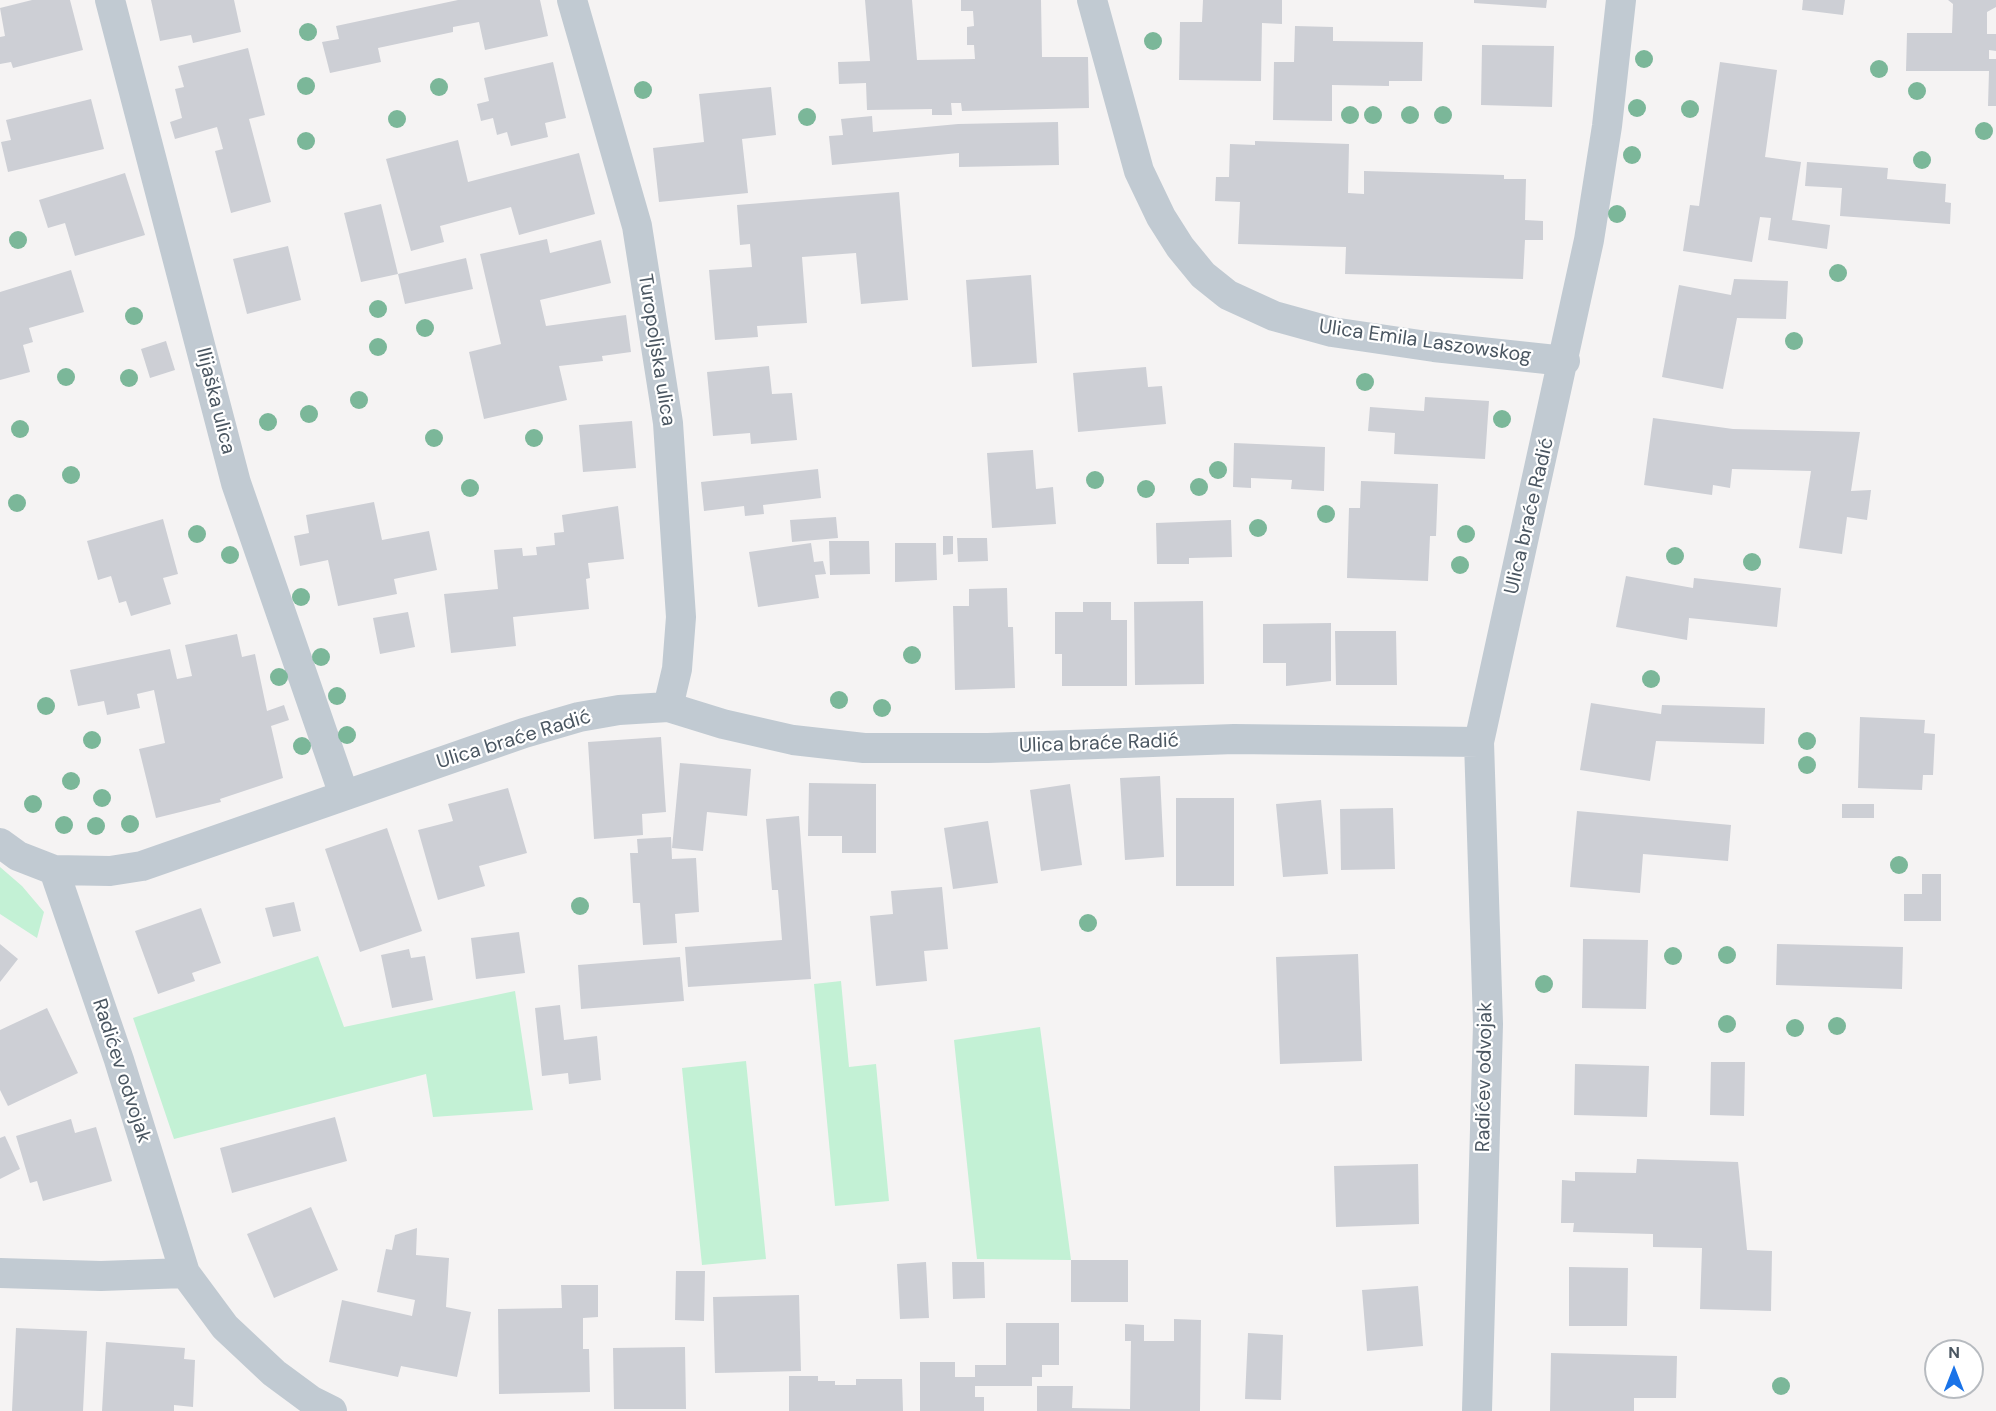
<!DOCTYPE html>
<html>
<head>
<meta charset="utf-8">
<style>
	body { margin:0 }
	#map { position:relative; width:1996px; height:1411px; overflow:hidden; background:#f5f3f3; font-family:"DM Sans",sans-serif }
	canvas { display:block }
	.north { position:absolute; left:1924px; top:1339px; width:60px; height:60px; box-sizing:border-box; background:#fff; border:2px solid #b7bbc0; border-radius:50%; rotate:0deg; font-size:16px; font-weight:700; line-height:24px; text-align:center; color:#4a5661 }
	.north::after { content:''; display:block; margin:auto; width:21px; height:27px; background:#1a73e8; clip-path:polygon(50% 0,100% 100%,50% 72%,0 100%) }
</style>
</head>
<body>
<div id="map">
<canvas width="1996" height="1411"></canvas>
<div class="north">N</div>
</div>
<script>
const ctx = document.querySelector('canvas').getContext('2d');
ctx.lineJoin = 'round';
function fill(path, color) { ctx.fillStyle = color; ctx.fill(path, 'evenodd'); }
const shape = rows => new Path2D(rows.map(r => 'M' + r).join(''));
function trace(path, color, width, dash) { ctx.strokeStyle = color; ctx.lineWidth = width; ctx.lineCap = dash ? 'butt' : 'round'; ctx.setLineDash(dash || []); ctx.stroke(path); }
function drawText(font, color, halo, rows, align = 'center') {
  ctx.font = font + ' "DM Sans",sans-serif'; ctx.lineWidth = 4.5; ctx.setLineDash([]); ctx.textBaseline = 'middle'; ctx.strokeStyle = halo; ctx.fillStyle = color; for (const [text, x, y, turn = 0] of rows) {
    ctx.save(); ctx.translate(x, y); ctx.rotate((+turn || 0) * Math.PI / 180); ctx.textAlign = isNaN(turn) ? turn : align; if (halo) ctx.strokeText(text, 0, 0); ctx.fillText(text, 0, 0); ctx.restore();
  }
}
fill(shape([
	[0,867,22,886,44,912,37,938,0,914],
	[318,956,344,1027,515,991,533,1110,433,1117,426,1074,174,1139,133,1018],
	[841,981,849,1067,876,1064,889,1201,835,1206,814,984],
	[1040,1027,1071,1260,977,1259,954,1040],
	[746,1061,766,1259,702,1265,682,1068]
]), '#c3f1d5');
fill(shape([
	[32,0,70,0,83,50,13,68,11,62,0,64,0,37,5,36,0,8],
	[151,0,234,0,241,32,193,43,191,35,160,41],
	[458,0,540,0,548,36,485,50,479,22,453,27,453,32,378,48,381,62,330,73,322,42,339,39,336,26],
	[865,0,912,0,917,60,975,59,974,45,967,45,967,27,974,26,973,11,961,11,961,0,1041,0,1042,57,1088,57,1089,108,962,111,961,103,951,103,952,115,932,115,932,109,867,110,866,83,839,84,838,62,870,61],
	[1203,0,1282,0,1282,24,1262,23,1261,81,1179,80,1180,22,1202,22],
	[1474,0,1547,0,1546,8,1474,3],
	[1803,0,1845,0,1843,15,1802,10],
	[1948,0,1996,0,1996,7,1987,12,1987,34,1996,34,1996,51,1989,50,1989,59,1996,59,1996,106,1988,106,1989,71,1906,71,1907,33,1952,33,1953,4],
	[1295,26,1333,27,1333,41,1423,42,1422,81,1389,81,1389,86,1332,85,1332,121,1273,120,1274,62,1294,62],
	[1482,45,1554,46,1552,107,1481,105],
	[248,48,265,115,249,119,271,202,231,213,215,151,223,149,217,127,175,139,170,122,182,118,175,89,184,87,178,66],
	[553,62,566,118,545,123,548,137,511,146,507,132,497,135,493,118,481,121,477,104,489,101,484,78],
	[1720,62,1777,70,1765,157,1801,162,1792,220,1830,225,1827,249,1768,240,1771,218,1760,217,1752,262,1683,251,1690,205,1699,206],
	[771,87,776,135,742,139,748,193,659,202,653,148,704,142,699,94],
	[91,99,104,149,8,172,1,142,11,140,6,120],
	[872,116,873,132,958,124,1058,122,1059,165,959,167,959,153,832,165,829,136,843,135,841,119],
	[458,140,468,182,579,153,595,214,519,235,511,207,440,226,444,242,411,251,386,159],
	[1255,141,1349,144,1348,193,1364,194,1364,171,1504,175,1504,179,1526,179,1525,220,1543,221,1543,240,1525,240,1523,279,1345,274,1346,247,1238,244,1240,202,1215,201,1216,177,1229,177,1230,144,1255,145],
	[1807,162,1888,168,1887,179,1946,184,1945,202,1951,203,1950,224,1840,216,1842,188,1805,186],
	[125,173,145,235,75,256,65,223,48,228,39,200],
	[899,192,908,300,861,304,856,253,802,257,807,323,757,326,758,337,715,340,709,270,752,267,750,244,740,245,737,205],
	[381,204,398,274,361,282,344,213],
	[547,239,550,253,601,240,611,283,540,300,546,326,626,315,631,352,602,356,603,361,559,366,567,400,484,419,469,352,501,344,480,254],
	[288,246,301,300,247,314,233,259],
	[466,258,473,289,405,304,398,274],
	[71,270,84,312,29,328,33,342,23,345,30,372,0,380,0,292],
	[1031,275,1037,363,972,367,966,280],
	[1734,279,1788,281,1786,319,1737,318,1723,389,1662,377,1679,285,1731,295],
	[166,341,175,370,150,378,141,349],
	[769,366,772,394,792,393,797,440,751,444,750,433,713,436,707,372],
	[1146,367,1148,387,1162,386,1166,424,1078,432,1073,373],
	[1425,397,1489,401,1485,459,1394,454,1395,433,1368,431,1370,407,1424,411],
	[1653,418,1733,429,1860,432,1851,491,1871,490,1867,520,1847,517,1842,554,1799,548,1811,471,1732,469,1730,488,1713,485,1712,495,1644,485],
	[632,421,636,468,583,472,579,425],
	[1234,443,1325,447,1324,491,1291,489,1292,480,1251,478,1251,488,1233,487],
	[1033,450,1036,489,1053,487,1056,524,992,528,987,453],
	[818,469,821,498,763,505,764,514,745,516,744,506,704,511,701,482],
	[1361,481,1438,484,1436,536,1430,536,1428,581,1347,578,1349,508,1360,508],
	[374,502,382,540,429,531,437,570,394,579,397,594,338,606,328,560,300,566,294,536,309,533,306,515],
	[618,506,624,559,588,563,590,578,586,579,589,609,513,617,516,646,451,653,444,594,498,589,494,550,522,548,523,556,537,555,536,547,555,545,554,533,564,532,562,515],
	[836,517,838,538,792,542,790,520],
	[163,519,178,574,163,578,171,604,131,616,126,601,119,603,111,576,98,580,87,541],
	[1231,520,1232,557,1189,558,1189,564,1157,564,1156,523],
	[943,536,953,536,953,554,943,555],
	[957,538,987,538,988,561,958,562],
	[829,541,869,541,870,574,830,575],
	[811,543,814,562,823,561,826,574,815,575,819,598,758,607,749,552],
	[895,543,936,543,937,580,895,582],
	[1626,576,1693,588,1694,578,1781,588,1777,627,1689,618,1687,640,1616,627],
	[1007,588,1008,627,1013,627,1015,688,955,690,953,606,969,606,969,589],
	[1203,601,1204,684,1135,685,1134,602],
	[1083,602,1111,602,1111,620,1127,620,1127,686,1062,686,1062,654,1055,654,1055,612,1083,612],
	[408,612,415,647,380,654,373,618],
	[1331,623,1331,681,1286,686,1286,663,1263,663,1263,624],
	[1335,631,1396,631,1397,685,1336,685],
	[237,634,242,657,255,654,267,711,284,705,289,720,271,726,283,778,220,799,221,802,156,818,139,749,165,743,154,690,137,694,140,708,107,715,104,701,78,706,70,670,170,649,177,679,192,676,185,645],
	[1591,703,1661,714,1662,705,1765,708,1764,744,1656,741,1650,781,1580,770],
	[1860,717,1925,720,1924,733,1935,734,1933,775,1923,775,1922,790,1858,788],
	[661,737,666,812,642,814,643,835,594,839,588,742],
	[680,763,751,769,747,816,707,812,703,851,672,848],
	[1160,776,1164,857,1125,860,1120,778],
	[809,783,876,784,876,853,842,853,842,836,808,836],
	[1070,784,1082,865,1041,871,1030,790],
	[508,788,527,853,479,866,485,886,438,900,418,830,453,821,448,804],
	[1176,798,1234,798,1234,886,1176,886],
	[1321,800,1328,874,1283,877,1276,804],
	[1842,804,1874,804,1874,818,1842,818],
	[1393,808,1395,869,1341,870,1340,809],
	[1577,811,1731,825,1728,861,1643,854,1640,893,1570,887],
	[799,816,811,979,688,987,685,947,782,940,778,890,772,890,766,819],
	[988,821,998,883,953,889,944,828],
	[387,828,422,931,360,952,325,849],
	[671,837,672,859,696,858,699,912,675,914,677,943,643,945,640,903,633,903,630,853,638,853,637,839],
	[1922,874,1941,874,1941,921,1904,921,1904,894,1922,894],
	[942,887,948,949,924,951,927,981,876,986,870,916,893,914,891,891],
	[294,902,301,931,273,937,265,908],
	[201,908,221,963,192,973,195,981,158,994,135,931],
	[519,932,525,973,476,979,471,938],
	[1583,939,1648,940,1646,1009,1582,1008],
	[0,944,18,959,0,982],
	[1777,944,1903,947,1902,989,1776,985],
	[409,949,411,958,425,956,433,1000,392,1008,381,955],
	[1358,954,1362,1061,1280,1064,1276,957],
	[680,957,684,1001,581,1009,578,965],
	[560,1005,564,1040,597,1036,601,1080,569,1084,568,1073,542,1076,535,1008],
	[47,1008,78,1073,8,1106,0,1090,0,1030],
	[1711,1062,1745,1062,1744,1116,1710,1115],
	[1575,1064,1649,1066,1647,1117,1574,1115],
	[335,1117,347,1161,232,1193,220,1148],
	[71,1119,75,1133,96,1127,112,1181,43,1201,37,1181,30,1183,16,1136],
	[5,1136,20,1169,0,1179,0,1138],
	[1637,1159,1738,1162,1747,1250,1772,1251,1771,1311,1700,1309,1702,1248,1653,1247,1653,1234,1573,1232,1574,1223,1561,1223,1562,1180,1575,1181,1575,1172,1636,1173],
	[1418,1164,1419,1224,1336,1227,1334,1166],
	[311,1207,338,1270,274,1298,247,1234],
	[417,1228,416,1255,449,1258,446,1307,471,1312,457,1377,401,1366,398,1377,329,1362,342,1300,412,1316,415,1300,377,1292,386,1249,392,1250,395,1235],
	[1071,1260,1128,1260,1128,1302,1071,1302],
	[926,1262,929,1318,900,1319,897,1264],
	[952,1262,984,1262,985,1298,953,1299],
	[1569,1267,1628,1268,1627,1326,1569,1326],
	[676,1271,705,1271,704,1321,675,1320],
	[561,1285,598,1285,598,1317,583,1318,583,1349,589,1349,590,1392,499,1394,498,1309,562,1308],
	[1418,1286,1423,1346,1367,1351,1362,1290],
	[799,1295,801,1371,715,1373,713,1297],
	[1174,1319,1201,1320,1200,1411,1037,1411,1037,1386,1073,1386,1072,1408,1130,1409,1131,1341,1125,1341,1125,1324,1144,1325,1144,1341,1174,1341],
	[1006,1323,1059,1323,1059,1365,1042,1365,1042,1377,1032,1377,1032,1386,975,1386,975,1397,984,1397,984,1411,920,1411,920,1362,955,1362,955,1377,975,1377,975,1365,1006,1365],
	[16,1328,87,1331,83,1411,12,1411],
	[1248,1333,1283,1335,1281,1400,1245,1399],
	[106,1342,185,1348,184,1359,195,1360,193,1407,174,1405,174,1411,102,1411],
	[685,1347,686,1409,614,1409,613,1348],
	[1551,1353,1677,1356,1676,1398,1634,1398,1634,1411,1550,1411],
	[789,1376,818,1376,818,1381,835,1381,835,1385,856,1385,856,1379,902,1379,903,1411,789,1411]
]), '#cdcfd5');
trace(shape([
	[110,0,236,483,344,795],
	[572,0,637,226,668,423,681,617,677,669,668,707],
	[1092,0,1139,171,1161,217,1180,247,1203,275,1228,295,1274,316,1332,332,1434,347,1565,361],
	[0,843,18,856,54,870,110,871,142,866,524,733,579,717,619,710,668,707,723,724,793,740,864,748,988,748,1234,739,1479,742],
	[54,870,119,1060,185,1273,225,1327,274,1373,312,1401,332,1411],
	[0,1273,101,1276,185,1273],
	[1477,1411,1488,1024,1479,742,1589,240,1607,126,1621,0]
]), '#c1cad2', 30);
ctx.fillStyle = '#7bb799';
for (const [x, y] of [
	[308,32],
	[1153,41],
	[1644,59],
	[1879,69],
	[306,86],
	[439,87],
	[643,90],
	[1917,91],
	[1637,108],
	[1690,109],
	[1350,115],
	[1373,115],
	[1410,115],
	[1443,115],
	[807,117],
	[397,119],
	[1984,131],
	[306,141],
	[1632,155],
	[1922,160],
	[1617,214],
	[18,240],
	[1838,273],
	[378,309],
	[134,316],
	[425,328],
	[1794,341],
	[378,347],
	[66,377],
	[129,378],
	[1365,382],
	[359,400],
	[309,414],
	[1502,419],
	[268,422],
	[20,429],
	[434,438],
	[534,438],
	[1218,470],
	[71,475],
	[1095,480],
	[1199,487],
	[470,488],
	[1146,489],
	[17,503],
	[1326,514],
	[1258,528],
	[197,534],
	[1466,534],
	[230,555],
	[1675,556],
	[1752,562],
	[1460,565],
	[301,597],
	[912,655],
	[321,657],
	[279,677],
	[1651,679],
	[337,696],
	[839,700],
	[46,706],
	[882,708],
	[347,735],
	[92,740],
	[1807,741],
	[302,746],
	[1807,765],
	[71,781],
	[102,798],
	[33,804],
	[130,824],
	[64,825],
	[96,826],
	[1899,865],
	[580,906],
	[1088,923],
	[1727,955],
	[1673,956],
	[1544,984],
	[1727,1024],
	[1837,1026],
	[1795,1028],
	[1781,1386]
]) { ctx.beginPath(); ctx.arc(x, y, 9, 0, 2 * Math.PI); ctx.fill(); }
drawText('20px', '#4a5661', '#fff', [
	["Ulica Emila Laszowskog",1425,342,8],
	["Turopoljska ulica",656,350,81],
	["Ilijaška ulica",215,401,76],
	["Ulica braće Radić",1530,516,-77],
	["Ulica braće Radić",514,740,-17],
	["Ulica braće Radić",1099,744,-2],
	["Radićev odvojak",121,1071,72],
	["Radićev odvojak",1485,1077,-89]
]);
</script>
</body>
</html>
